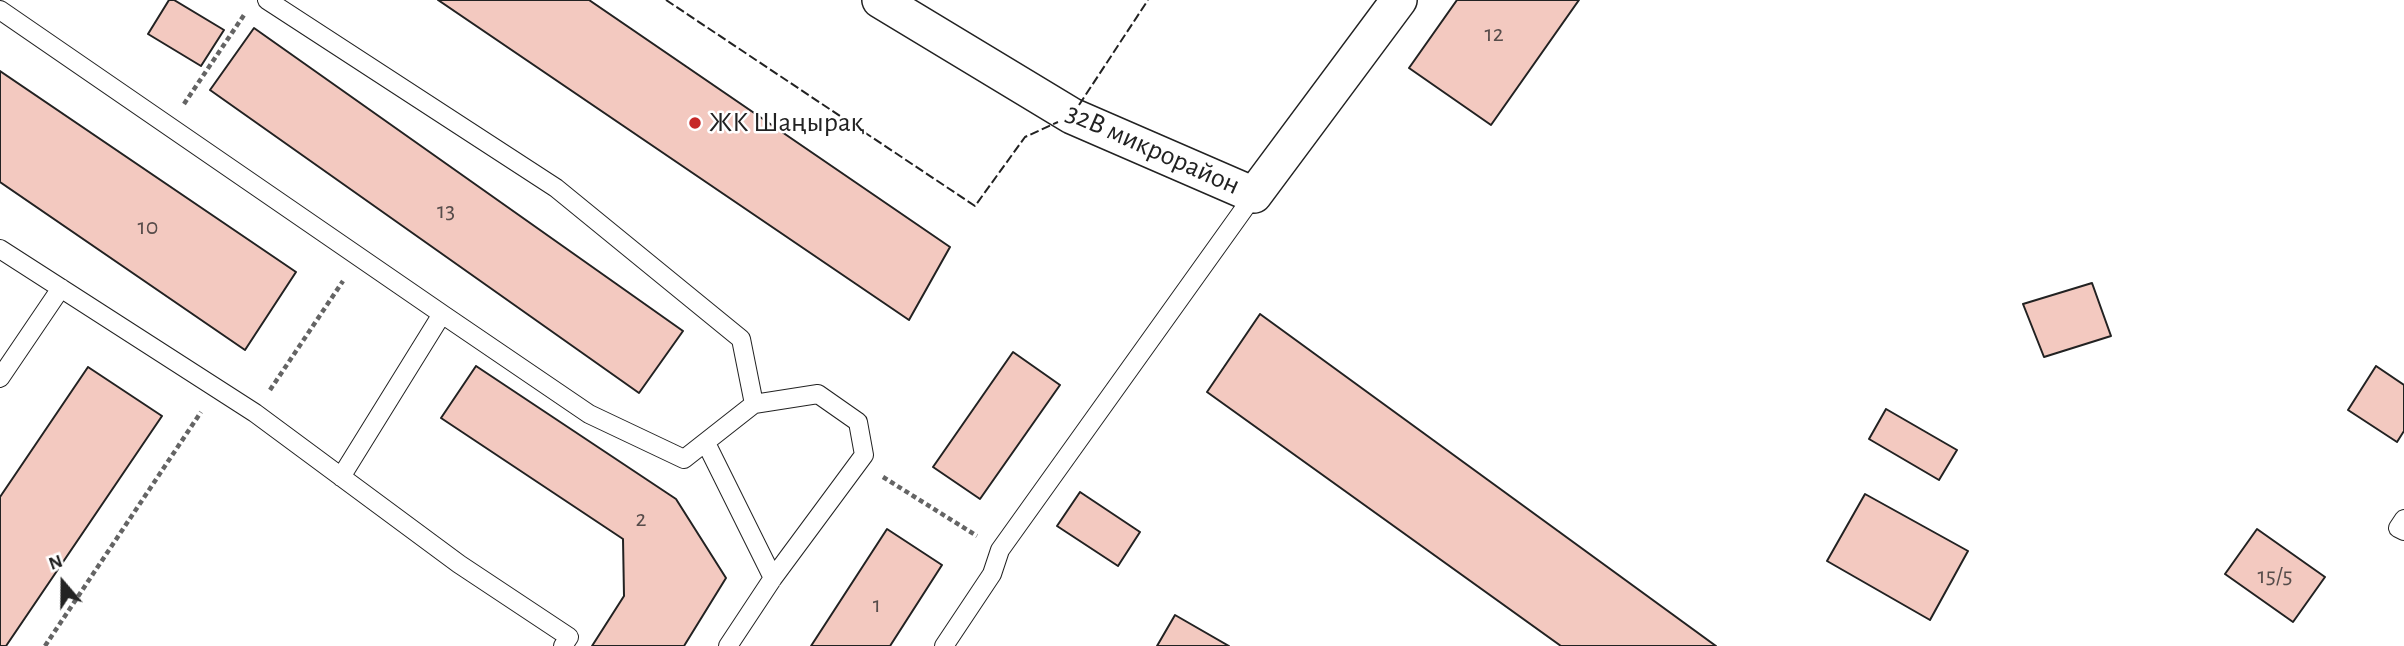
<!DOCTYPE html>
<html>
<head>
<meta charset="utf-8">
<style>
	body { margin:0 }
	#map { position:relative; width:2404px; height:646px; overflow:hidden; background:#fff; font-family:"Alegreya Sans",sans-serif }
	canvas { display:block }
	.north { position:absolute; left:28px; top:548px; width:70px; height:70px; -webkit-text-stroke:5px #fff; paint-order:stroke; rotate:340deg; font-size:19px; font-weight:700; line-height:28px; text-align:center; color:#222 }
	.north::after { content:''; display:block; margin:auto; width:24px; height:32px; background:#222; clip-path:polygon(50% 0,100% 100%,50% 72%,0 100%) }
</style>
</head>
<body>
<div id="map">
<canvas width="2404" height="646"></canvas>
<div class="north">N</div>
</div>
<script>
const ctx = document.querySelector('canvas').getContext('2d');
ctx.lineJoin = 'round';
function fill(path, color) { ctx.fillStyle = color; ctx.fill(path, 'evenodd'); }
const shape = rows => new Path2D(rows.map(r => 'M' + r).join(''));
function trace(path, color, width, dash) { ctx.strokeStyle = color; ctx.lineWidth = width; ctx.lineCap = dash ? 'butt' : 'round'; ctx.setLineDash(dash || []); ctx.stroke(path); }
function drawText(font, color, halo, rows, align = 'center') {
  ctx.font = font + ' "Alegreya Sans",sans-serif'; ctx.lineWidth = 5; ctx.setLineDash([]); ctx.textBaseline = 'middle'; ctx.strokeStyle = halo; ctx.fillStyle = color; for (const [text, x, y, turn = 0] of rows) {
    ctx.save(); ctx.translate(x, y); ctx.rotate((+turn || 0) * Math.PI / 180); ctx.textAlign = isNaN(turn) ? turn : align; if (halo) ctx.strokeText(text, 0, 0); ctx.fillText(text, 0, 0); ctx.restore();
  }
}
const building = shape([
	[169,0,174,0,224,30,201,66,148,34,169,0],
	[438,0,589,0,950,247,909,320,438,0],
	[1457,0,1579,0,1491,125,1409,68,1457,0],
	[254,28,683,331,639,393,210,90,254,28],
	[0,71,296,272,245,350,0,182,0,71],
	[2092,283,2111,336,2044,357,2023,304,2092,283],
	[1260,314,1716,646,1561,646,1207,392,1260,314],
	[1013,352,1060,385,980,499,933,467,1013,352],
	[476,366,676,499,726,578,684,646,592,646,624,596,623,539,441,418,476,366],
	[2376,366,2404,385,2404,431,2397,442,2348,410,2376,366],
	[88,367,162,416,6,646,0,646,0,497,88,367],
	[1886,409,1957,450,1939,480,1869,439,1886,409],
	[1080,492,1140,532,1118,566,1057,526,1080,492],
	[1865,494,1968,551,1930,620,1827,561,1865,494],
	[887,529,942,565,890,646,811,646,887,529],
	[2257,529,2325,577,2293,622,2225,574,2257,529],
	[1175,615,1229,646,1157,646,1175,615]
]);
fill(building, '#f3c9c0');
trace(building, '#222', 2);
const service = shape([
	[267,0,556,188,741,339,754,404],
	[0,10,442,314],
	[0,249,255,413,459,564,569,637,563,646],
	[0,378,61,288],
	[706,443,773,578],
	[341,477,442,314,589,414,684,459,754,404,818,394,858,422,864,455,773,578,728,646],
	[2404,519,2398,528,2404,531],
	[944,646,992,574,1000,550,1254,195]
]);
const minor = shape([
	[880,0,1072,116,1254,195,1399,0]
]);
trace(service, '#222', 20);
trace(minor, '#222', 38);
trace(shape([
	[184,104,244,15],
	[270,390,343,281],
	[883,477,977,536],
	[45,646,201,412]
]), '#646464', 4.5, [5, 3.5]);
trace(service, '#fff', 18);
trace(minor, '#fff', 35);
trace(shape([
	[666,0,975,206,1025,137,1058,122],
	[1079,105,1148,0]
]), '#222', 2, [9, 3.5]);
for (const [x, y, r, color] of [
	[695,123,7,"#c62828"]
]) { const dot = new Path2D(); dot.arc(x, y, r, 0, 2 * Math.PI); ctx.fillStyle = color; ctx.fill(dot); trace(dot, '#fff', 2.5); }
drawText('24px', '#564c4a', null, [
	["12",1494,34],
	["13",446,211],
	["10",148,227],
	["2",641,519],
	["15/5",2275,576],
	["1",877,605]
]);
drawText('28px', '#222', '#fff', [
	["ЖК Шаңырақ",709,123]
], 'left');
drawText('28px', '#222', '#fff', [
	["32В микрорайон",1153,149,24]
]);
</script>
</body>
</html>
